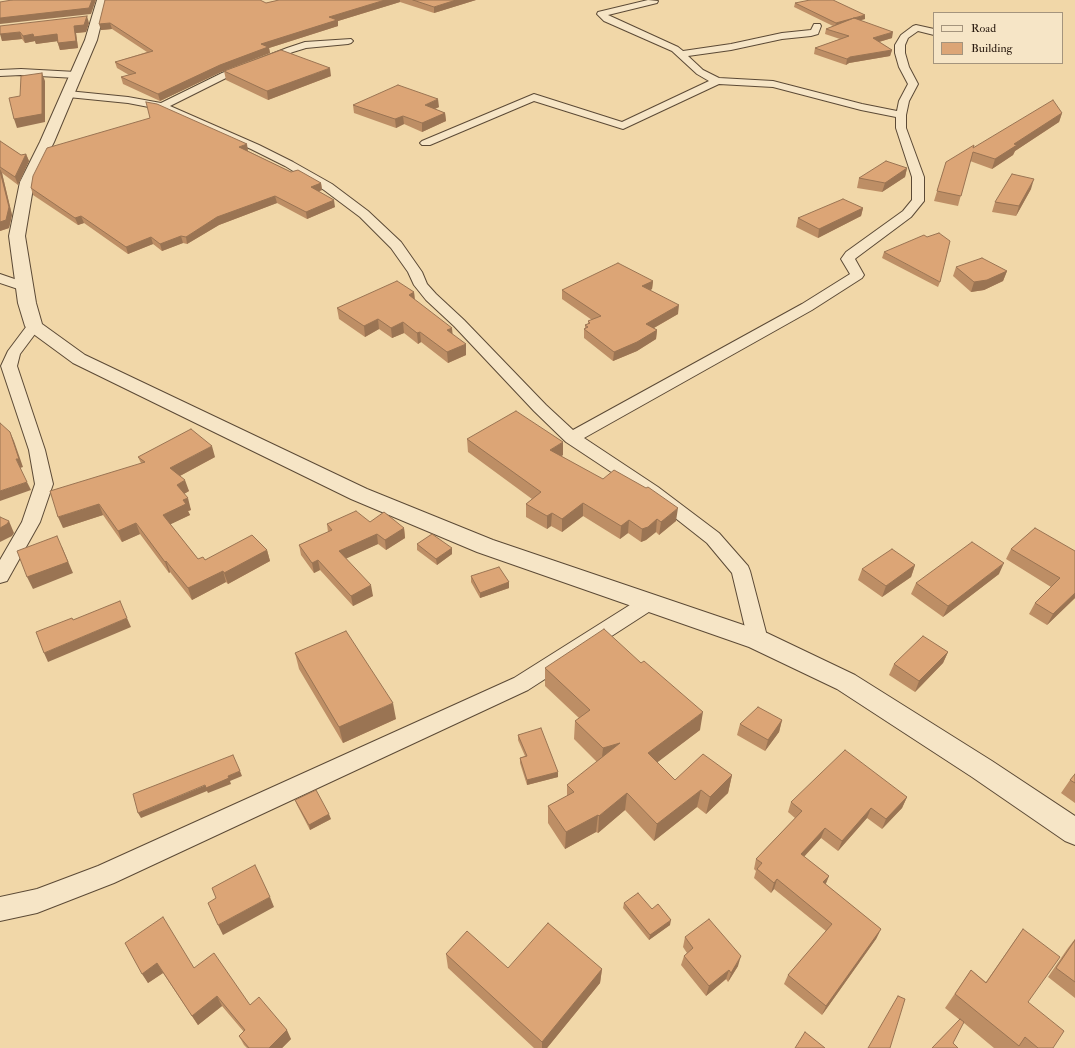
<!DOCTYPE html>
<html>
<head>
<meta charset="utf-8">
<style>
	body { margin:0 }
	#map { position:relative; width:1075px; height:1048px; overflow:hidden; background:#f1d7a8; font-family:"IM FELL Double Pica",serif }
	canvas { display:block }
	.legend { position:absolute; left:933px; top:12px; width:130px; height:52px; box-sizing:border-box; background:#f6e5c6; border:1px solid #a4947d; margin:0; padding:5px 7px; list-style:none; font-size:12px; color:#2a1b10 }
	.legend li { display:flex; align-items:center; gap:8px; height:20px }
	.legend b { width:20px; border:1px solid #a4947d }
</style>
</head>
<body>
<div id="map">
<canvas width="1075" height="1048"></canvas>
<ul class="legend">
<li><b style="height:5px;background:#f6e5c6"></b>Road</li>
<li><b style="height:11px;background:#dca576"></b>Building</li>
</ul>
</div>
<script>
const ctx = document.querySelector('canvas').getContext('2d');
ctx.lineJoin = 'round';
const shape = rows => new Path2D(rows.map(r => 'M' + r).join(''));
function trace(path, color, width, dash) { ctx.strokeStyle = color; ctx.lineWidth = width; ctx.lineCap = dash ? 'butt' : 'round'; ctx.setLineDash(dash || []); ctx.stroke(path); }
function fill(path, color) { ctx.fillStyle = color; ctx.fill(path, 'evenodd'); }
const minor = shape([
	[648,0,658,1,657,3,608,15,678,47,683,51,731,44,782,33,811,30,814,24,820,24,821,26,818,34,811,36,782,39,731,50,688,56,703,70,719,78,773,81,862,104,897,111,899,101,908,84,899,67,895,53,895,45,901,35,913,26,916,25,934,29,934,35,918,31,908,38,905,45,905,53,909,67,918,84,909,101,906,115,906,128,924,177,924,201,911,217,856,258,855,259,864,275,862,278,812,310,584,438,658,487,719,533,748,566,750,571,768,640,765,646,758,648,751,646,748,640,732,573,707,543,646,495,566,442,534,411,454,326,426,300,414,285,408,272,391,248,360,217,324,190,285,166,251,149,159,109,128,103,68,97,63,94,68,91,128,97,161,103,222,73,287,48,305,42,351,39,353,41,351,43,348,44,306,48,293,52,228,77,170,106,259,145,293,162,332,184,368,211,401,242,422,272,427,284,436,294,464,320,546,405,573,430,802,304,850,274,841,259,846,252,903,211,912,200,912,177,896,128,896,117,861,110,773,87,719,84,623,129,534,101,430,145,422,145,420,143,422,141,534,94,622,122,709,81,697,74,672,51,604,21,597,14,598,12,648,0],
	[21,69,76,72,81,75,76,78,21,75,0,76,0,70,21,69],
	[0,274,29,284,31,287,29,290,24,291,0,283,0,274],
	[34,322,39,323,41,326,20,354,17,366,45,450,53,484,40,522,7,581,0,583,0,560,22,522,35,484,29,450,1,366,8,351,29,323,34,322],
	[648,596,655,598,658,603,655,608,528,690,114,883,37,913,0,921,0,897,37,889,98,866,514,678,641,598,648,596]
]);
const tertiary = shape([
	[97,0,107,0,97,40,54,142,34,182,25,236,36,303,42,324,85,355,367,489,493,540,767,633,855,675,992,761,1075,816,1075,845,1065,841,972,777,837,689,749,647,477,552,351,499,73,363,28,330,25,326,18,303,9,236,20,182,40,142,85,40,97,0]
]);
trace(minor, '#5c4a36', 2);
trace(tertiary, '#5c4a36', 2);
fill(minor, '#f6e5c6');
fill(tertiary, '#f6e5c6');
fill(shape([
	[105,0,266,3,279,0,476,0,434,13,400,2,338,21,338,26,269,48,270,53,221,72,160,101,123,84,121,77,129,75,117,68,115,62,147,52,112,29,101,30],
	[795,3,865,19,860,20,892,38,879,42,892,50,890,56,849,63,846,65,814,54,815,48,840,39,825,34,826,29,833,26,794,7],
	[89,23,86,32,76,33,78,48,60,50,57,41,36,44,35,41,25,43,22,39,2,41,0,26],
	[224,71,331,76,268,100,226,80],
	[353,105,439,107,435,109,445,113,446,121,422,132,404,124,396,128,354,113],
	[1062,113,1059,122,1015,151,1013,155,992,169,970,161,958,206,934,201,946,162,973,148],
	[0,141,21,155,26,154,29,161,18,185,2,173,12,215,9,228,0,231],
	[248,151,291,172,321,183,322,190,319,191,335,207,307,219,277,203,219,225,187,244,183,243,162,251,153,244,128,254,84,223,78,225,33,195,31,188],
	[907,168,905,177,882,192,857,188,859,178],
	[1031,189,1016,216,992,212,995,202],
	[863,208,861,216,818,238,796,227,798,218],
	[884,252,940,282,938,287,882,258],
	[956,267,1007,271,1003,281,984,290,971,292,953,276],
	[653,281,652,289,650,290,678,314,654,328,657,330,656,339,637,351,613,361,584,338,584,329,585,328,585,325,588,324,588,321,592,320,562,299,562,290],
	[414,292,415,300,453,335,466,355,448,363,421,342,418,344,404,333,392,338,379,329,365,337,339,319,337,308],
	[467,439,563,455,561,456,676,521,659,535,656,532,646,540,641,542,628,533,620,539,583,516,562,532,551,526,547,529,526,517,526,504,532,499,468,452],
	[138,457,215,457,180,476,189,491,184,494,191,510,188,511,190,515,170,524,198,559,205,560,267,550,270,561,228,584,226,582,192,600,170,572,169,573,140,534,122,542,103,515,63,528,141,463],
	[370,522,404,528,405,538,386,550,378,544,346,558,373,596,353,606,320,570,314,573,301,555,299,545,328,532,327,524],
	[1035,528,1075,598,1047,625,1029,614,1035,603,1051,587,1006,559,1011,549],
	[417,544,452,548,452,554,437,565,417,550],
	[915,565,911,577,882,597,858,580,862,569],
	[999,574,943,617,911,594,916,583],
	[471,576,509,582,509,588,480,598,471,582],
	[948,652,943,663,915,692,889,675,894,664],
	[295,653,396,719,343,743,299,669],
	[545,668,700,730,657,762,675,780,732,775,728,793,706,814,697,807,654,841,625,810,598,833,596,832,565,849,548,823,548,806,567,796,567,785,597,762,574,739,575,721,579,718,545,686],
	[782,720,779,732,765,751,737,735,740,724],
	[518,735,558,777,527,785,520,763,520,758,525,756,518,740],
	[1075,774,1075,803,1061,793,1070,780],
	[907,797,902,808,882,829,867,818,838,851,821,838,804,857,829,876,825,884,881,929,876,939,822,1015,784,984,788,975,826,931,774,889,771,893,754,878,756,871,754,869,756,859,795,818,788,812,791,802],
	[295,800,331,819,310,830,297,805],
	[624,903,652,909,670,925,649,940,623,908],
	[1023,929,1028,1002,1053,1048,994,1048,964,1023,932,1048,960,1020,945,1008,971,970,986,982],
	[685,937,738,966,728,982,726,979,706,996,681,965,684,956,687,953,683,947],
	[1075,939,1075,998,1048,977,1068,948],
	[125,943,194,968,250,1005,291,1039,282,1048,247,1048,244,1045,239,1036,244,1032,222,1006,198,1025,163,973,148,983],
	[446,954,508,968,602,969,600,983,547,1048,534,1048,448,968]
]), '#bd8e65');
fill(shape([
	[92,0,96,0,91,14,0,24,0,18],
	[385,0,400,0,400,2,338,21,338,26,269,48,270,53,221,72,160,101,158,94,261,44,329,17],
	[456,0,476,0,434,13,434,7],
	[865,15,865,19,835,27,836,23],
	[87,16,89,23,86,32,76,33,78,48,60,50,58,43,74,26],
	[110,23,112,29,101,30,99,24],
	[20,32,22,39,2,41,0,34],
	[893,32,892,38,872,44,873,38],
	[33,34,57,34,59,41,36,44,35,41,25,43,23,36],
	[892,50,890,56,849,63,846,65,847,59,850,57],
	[330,68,331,76,268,100,267,91],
	[42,73,45,81,45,122,17,128,14,119],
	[438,99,439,107,425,113,425,105],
	[445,113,446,121,422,132,422,123],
	[1062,113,1059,122,1015,151,1013,155,992,169,995,159,1014,144],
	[403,116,404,124,396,128,395,119],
	[247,144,248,151,241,154,239,147],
	[26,154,29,161,18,185,15,177],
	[907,168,905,177,882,192,885,183],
	[0,169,2,173,12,215,9,228,0,231],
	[1034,179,1031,189,1016,216,1019,206],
	[321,183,322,190,312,194,311,187],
	[275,196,277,203,219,225,187,244,186,237,217,217],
	[334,200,335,207,307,219,306,212],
	[863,208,861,216,818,238,819,229],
	[81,216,84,223,78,225,75,218],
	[181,236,183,243,162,251,160,244],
	[151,237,153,244,128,254,126,247],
	[1007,271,1003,281,984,290,971,292,974,282],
	[653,281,652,289,642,295,642,286],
	[414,292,415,303,409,295],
	[679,305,678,314,645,333,646,324],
	[378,319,379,329,365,337,364,326],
	[403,322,404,333,392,338,391,328],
	[452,328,453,338,447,330],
	[657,330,656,339,637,351,613,361,614,352],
	[420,332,421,342,418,344,417,333],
	[466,344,466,355,448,363,447,352],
	[10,432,14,441,23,467,20,468,16,459],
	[563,442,563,455,550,463,550,450],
	[212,446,215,457,174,479,170,468],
	[185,480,189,491,180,496,177,485],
	[27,482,31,490,0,501,0,491],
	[188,498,191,510,188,511,190,515,167,526,163,515,183,500],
	[583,503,583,516,562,532,562,519],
	[99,504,103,515,63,528,58,517],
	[678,508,676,521,659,535,661,522],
	[552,513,551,526,547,529,547,516],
	[657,519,656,532,646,540,641,542,642,529],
	[629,520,628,533,620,539,621,526],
	[9,521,14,533,12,536,0,542,0,528],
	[136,523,140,534,122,542,118,531],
	[404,528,405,538,386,550,385,540],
	[377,534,378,544,341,561,339,551],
	[62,547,73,573,33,589,27,577],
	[452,548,452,554,437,565,436,559],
	[267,550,270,561,228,584,224,573],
	[318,560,320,570,314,573,312,563],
	[166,561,170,572,169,573,165,562],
	[1004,563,999,574,943,617,948,606],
	[915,565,911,577,882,597,886,586],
	[223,571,226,582,192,600,188,588],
	[509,582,509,588,480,598,480,593],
	[371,585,373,596,353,606,351,596],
	[1075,593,1075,598,1047,625,1053,614],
	[127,618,131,627,48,662,44,653],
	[948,652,943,663,915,692,919,681],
	[393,703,396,719,343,743,339,727],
	[703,712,700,730,646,771,648,753],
	[782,720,779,732,765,751,768,740],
	[620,743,601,766,603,748],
	[240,771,242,776,230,781,231,784,208,793,207,791,141,818,138,813],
	[558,772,558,777,527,785,527,780],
	[732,775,728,793,706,814,710,797],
	[701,790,697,807,654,841,657,824],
	[627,793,625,810,598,833,599,816],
	[907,797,902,808,882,829,886,819],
	[871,808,867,818,838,851,842,841],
	[329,814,331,819,310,830,309,825],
	[598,815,596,832,565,849,566,832],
	[825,828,821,838,797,864,801,854],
	[829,876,825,886,823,882],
	[777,879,774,889,771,893,774,883],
	[270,897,274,907,223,935,218,925],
	[671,920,670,925,649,940,650,935],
	[881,929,876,939,822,1015,826,1006],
	[741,956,738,966,728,982,731,973],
	[157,963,163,973,148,983,142,974],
	[602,969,600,983,547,1048,542,1048,542,1042],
	[729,970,726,979,706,996,709,986],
	[217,996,222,1006,198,1025,192,1016],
	[287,1030,291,1039,282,1048,269,1048]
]), '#9a7453');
const building = shape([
	[12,0,92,0,89,8,0,18,0,2,12,0],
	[105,0,260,0,266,3,279,0,385,0,329,17,337,20,261,44,268,47,220,65,158,94,121,77,136,73,115,62,153,51,110,23,99,24,105,0],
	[413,0,456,0,434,7,413,0],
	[810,0,833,0,865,15,836,23,795,3,810,0],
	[87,16,84,25,74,26,76,41,58,43,57,34,34,37,33,34,23,36,20,32,0,34,0,26,87,16],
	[854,18,893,32,873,38,892,50,850,57,847,59,815,48,849,36,826,29,854,18],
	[281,50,330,68,267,91,224,71,281,50],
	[42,73,42,114,14,119,9,98,20,96,21,76,42,73],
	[398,85,438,99,425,105,445,113,422,123,403,116,395,119,353,105,398,85],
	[1053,100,1062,113,1014,144,1017,145,995,159,973,152,961,196,937,191,946,162,974,145,973,148,1053,100],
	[146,102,157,104,247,144,239,147,291,172,298,170,321,183,311,187,334,200,306,212,275,196,217,217,186,237,181,236,160,244,151,237,126,247,81,216,75,218,31,188,33,176,47,148,150,118,146,102],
	[0,141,21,155,26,154,15,177,0,167,0,141],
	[886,161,907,168,885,183,859,178,886,161],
	[0,171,9,207,6,220,0,222,0,171],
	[1012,174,1034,179,1019,206,995,202,1012,174],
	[843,199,863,208,819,229,798,218,843,199],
	[939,233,950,241,940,282,884,252,924,235,927,237,939,233],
	[982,258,1007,271,987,280,974,282,956,267,982,258],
	[618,263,653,281,642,286,679,305,646,324,657,330,637,342,614,352,584,329,588,327,585,325,590,323,588,321,601,316,562,290,618,263],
	[397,281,414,292,409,295,452,328,447,330,466,344,447,352,420,332,417,333,403,322,391,328,378,319,364,326,337,308,397,281],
	[516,411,563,442,550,450,603,479,614,470,646,488,648,487,678,508,661,522,657,519,648,527,642,529,629,520,621,526,583,503,562,519,552,513,547,516,526,504,541,492,467,439,516,411],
	[0,423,10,432,19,459,16,459,27,482,0,491,0,423],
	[191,429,212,446,170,468,185,480,177,485,188,498,183,500,186,504,163,515,198,559,203,557,205,560,252,535,267,550,224,573,223,571,188,588,166,561,165,562,136,523,118,531,99,504,58,517,50,491,145,462,138,457,191,429],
	[356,511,370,522,384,512,404,528,385,540,377,534,339,551,371,585,351,596,318,560,312,563,299,545,332,530,327,524,356,511],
	[0,517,9,521,7,524,0,528,0,517],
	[1035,528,1075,551,1075,593,1053,614,1035,603,1060,578,1011,549,1035,528],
	[432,534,452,548,436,559,417,544,432,534],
	[57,536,68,562,27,577,17,551,57,536],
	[972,542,1004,563,948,606,916,583,972,542],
	[892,549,915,565,886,586,862,569,892,549],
	[499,567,509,582,480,593,471,576,499,567],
	[120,601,127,618,44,653,36,632,72,618,73,620,120,601],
	[604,629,641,663,644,661,703,712,648,753,675,780,703,754,732,775,710,797,701,790,657,824,627,793,599,816,598,815,566,832,548,806,574,792,567,785,620,743,603,748,575,721,590,710,545,668,604,629],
	[346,631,393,703,339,727,295,653,346,631],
	[923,636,948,652,919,681,894,664,923,636],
	[758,707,782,720,768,740,740,724,758,707],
	[541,728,558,772,527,780,520,758,527,756,518,735,541,728],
	[845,750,907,797,886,819,871,808,842,841,825,828,801,854,829,876,823,882,881,929,826,1006,788,975,832,924,777,879,774,883,757,869,762,863,756,859,802,811,791,802,845,750],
	[233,755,240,771,228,776,229,778,206,788,205,785,138,813,133,794,233,755],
	[1075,774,1075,783,1070,780,1075,774],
	[316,790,329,814,309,825,295,800,316,790],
	[255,865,270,897,218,925,208,903,216,898,212,888,255,865],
	[638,893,652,909,658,904,671,920,650,935,624,903,638,893],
	[163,917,194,968,214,953,250,1005,259,997,287,1030,269,1048,249,1048,239,1036,245,1030,217,996,192,1016,157,963,142,974,125,943,163,917],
	[709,919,741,956,731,973,729,970,709,986,684,956,693,948,685,937,709,919],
	[548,923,602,969,542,1042,446,954,467,931,508,968,548,923],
	[1023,929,1060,957,1028,1002,1064,1031,1053,1048,1038,1048,1025,1037,1019,1046,955,994,971,970,986,983,1023,929],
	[1075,940,1075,982,1056,968,1075,940],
	[898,996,905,999,890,1048,868,1048,898,996],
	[960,1019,964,1022,953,1043,958,1048,932,1048,960,1019],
	[805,1032,825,1048,795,1048,805,1032]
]);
fill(building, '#dca576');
trace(building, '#9a7453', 1);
</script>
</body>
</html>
